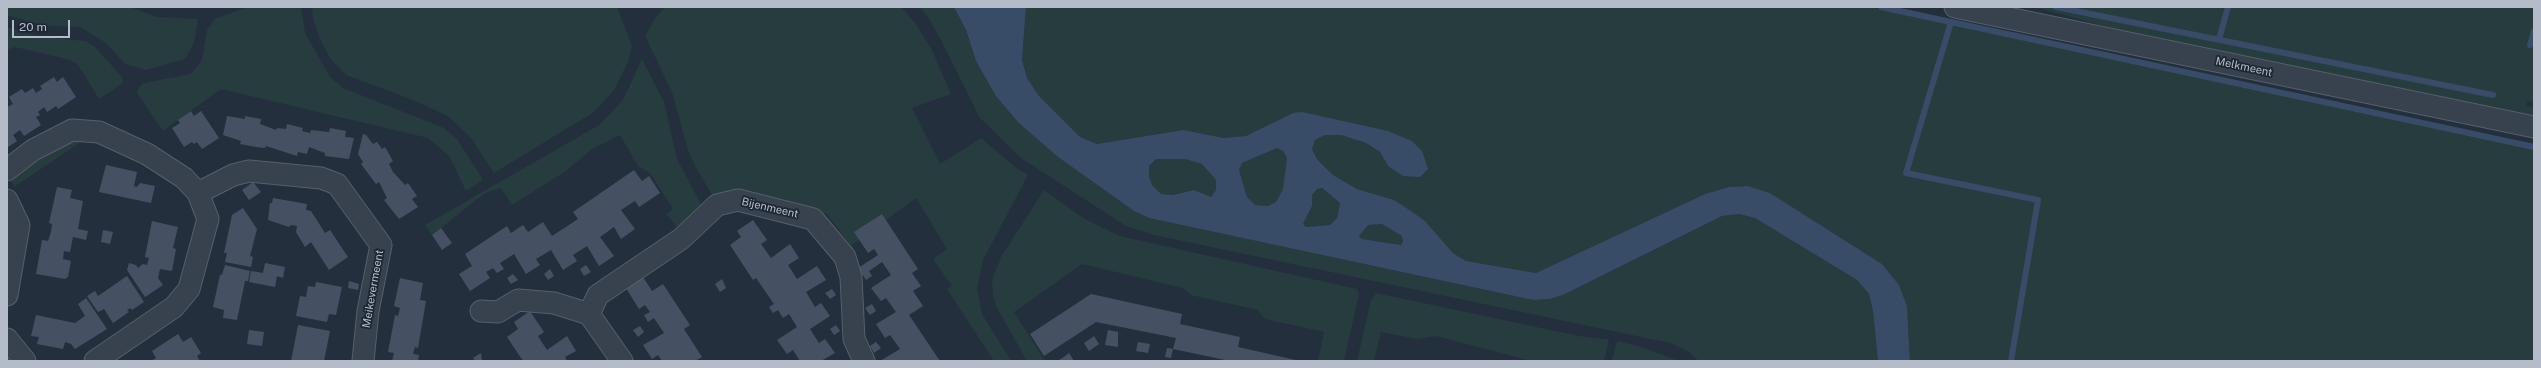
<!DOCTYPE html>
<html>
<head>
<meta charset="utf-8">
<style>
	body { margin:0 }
	#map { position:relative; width:2541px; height:368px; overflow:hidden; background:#242f3e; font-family:"Public Sans",sans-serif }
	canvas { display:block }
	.frame { position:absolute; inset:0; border:8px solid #b4bcc9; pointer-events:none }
	.scale { position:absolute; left:12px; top:20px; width:58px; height:18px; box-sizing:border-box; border:2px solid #b4bcc9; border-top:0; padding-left:5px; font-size:12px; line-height:14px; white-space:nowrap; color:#b4bcc9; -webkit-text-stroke:3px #1d2633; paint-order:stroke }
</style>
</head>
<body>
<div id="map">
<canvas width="2541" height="368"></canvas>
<div class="frame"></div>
<div class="scale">20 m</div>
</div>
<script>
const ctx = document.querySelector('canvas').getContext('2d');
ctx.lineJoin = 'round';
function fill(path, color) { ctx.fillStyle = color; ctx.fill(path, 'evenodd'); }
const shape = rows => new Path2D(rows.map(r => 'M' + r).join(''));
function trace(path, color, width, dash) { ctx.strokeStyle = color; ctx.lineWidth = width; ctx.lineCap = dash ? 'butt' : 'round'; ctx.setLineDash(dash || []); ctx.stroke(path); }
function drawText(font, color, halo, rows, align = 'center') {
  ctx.font = font + ' "Public Sans",sans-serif'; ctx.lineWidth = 3.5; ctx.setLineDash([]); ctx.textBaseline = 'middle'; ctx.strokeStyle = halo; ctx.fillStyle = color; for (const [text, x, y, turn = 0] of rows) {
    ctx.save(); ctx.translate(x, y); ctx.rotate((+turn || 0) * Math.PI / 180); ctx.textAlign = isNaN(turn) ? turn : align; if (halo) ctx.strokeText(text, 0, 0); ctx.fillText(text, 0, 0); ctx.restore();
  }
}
fill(shape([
	[7,7,130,7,157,17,198,19,194,43,185,59,146,70,125,64,106,43,80,27,45,26,7,15],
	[247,7,301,7,305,33,330,77,343,88,444,128,457,139,483,180,466,191,449,156,428,138,221,89,163,131,137,93,140,86,144,83,191,74,202,60,207,30,215,19],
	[313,7,617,7,632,46,629,59,615,89,594,112,494,173,471,138,448,116,408,98,346,75,329,57,319,36,312,15],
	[665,7,901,7,916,24,932,50,951,94,912,108,940,164,981,138,1015,167,1028,175,983,260,977,289,982,314,1011,361,994,361,947,289,952,286,933,259,947,249,916,198,851,246,827,214,737,190,716,201,696,168,688,150,672,92,645,36,656,17],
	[919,7,954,7,966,30,976,61,1058,157,1134,211,1149,218,1533,300,1550,299,1563,295,1722,216,1739,214,1755,218,1857,280,1869,294,1873,311,1878,361,1699,361,1688,351,1670,343,1154,235,1126,226,1021,158,980,118,941,40,928,17],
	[1026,7,1870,7,2534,144,2534,361,1910,361,1907,306,1899,285,1882,264,1770,193,1748,186,1729,187,1705,194,1536,273,1466,261,1453,253,1425,221,1394,200,1357,189,1333,175,1317,158,1312,149,1315,140,1325,135,1341,135,1366,143,1380,152,1388,166,1422,151,1412,141,1388,131,1293,113,1247,136,1224,138,1183,130,1097,144,1080,137,1039,96,1027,78,1022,60],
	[2034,7,2534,7,2534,102,2527,101,2526,106,2534,108,2534,120,2210,54],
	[7,27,41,37,85,41,94,46,122,77,123,83,99,99,84,74,77,64,67,59,15,47,7,50],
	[642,59,664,102,677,159,702,206,693,216,677,227,666,214,673,209,650,173,638,166,620,135,592,149,566,171,512,205,501,188,485,193,432,235,425,225,599,125,623,100],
	[70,138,81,142,14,187,10,178],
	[1277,148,1283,151,1287,158,1283,189,1276,202,1268,206,1255,205,1247,197,1239,170,1242,163],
	[1156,159,1185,159,1202,164,1216,180,1216,190,1211,197,1194,190,1173,195,1160,194,1152,185,1149,176,1149,166],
	[1322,188,1340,203,1337,218,1330,225,1306,227,1303,224,1312,206,1312,195,1317,189],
	[1044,190,1083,218,1120,236,1357,289,1359,294,1344,361,1318,361,1324,332,1265,319,1258,310,1191,295,1183,288,1082,264,1014,312,1045,361,1027,361,997,308,993,296,992,280,1001,257],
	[1382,224,1402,236,1403,241,1401,245,1362,239,1359,235,1368,225],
	[1376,293,1579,336,1609,340,1604,361,1531,361,1436,336,1417,339,1381,332,1374,361,1357,361,1371,300],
	[1617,341,1638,346,1679,361,1612,361]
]), '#263c3f');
fill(shape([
	[954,7,1026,7,1022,60,1027,78,1039,96,1080,137,1097,144,1183,130,1224,138,1246,136,1293,113,1302,112,1388,131,1412,141,1422,151,1428,169,1420,177,1403,176,1388,166,1380,152,1366,143,1341,135,1325,135,1315,140,1312,149,1317,159,1333,175,1357,189,1394,200,1411,211,1425,221,1453,253,1466,261,1536,273,1705,194,1729,187,1748,186,1770,193,1882,264,1899,285,1907,306,1910,361,1878,361,1873,311,1869,294,1857,280,1755,218,1739,214,1722,216,1563,295,1550,299,1533,300,1149,218,1134,211,1058,157,1018,122,996,96,976,61,966,30],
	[1277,148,1283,151,1287,158,1283,189,1276,202,1268,206,1255,205,1247,197,1239,170,1242,163],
	[1156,159,1185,159,1202,164,1216,180,1216,190,1211,197,1194,190,1173,195,1161,194,1152,185,1149,176,1149,166],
	[1322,188,1340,203,1337,218,1330,225,1306,227,1303,224,1312,206,1312,195,1317,189],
	[1382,224,1402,236,1403,241,1401,245,1362,239,1359,236,1368,225]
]), '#394c67');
trace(shape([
	[1881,7,2534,147],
	[2056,7,2493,95],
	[1951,22,1906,173,2038,200,2011,361],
	[2219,39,2228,7],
	[2530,45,2534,31]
]), '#394c67', 6);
fill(shape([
	[54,77,57,82,63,77,76,97,58,109,56,106,47,112,44,107,38,112,40,115,36,117,41,125,24,136,20,130,13,135,17,141,8,147,7,107,13,104,9,97,22,89,25,93,33,88,36,93,42,89,40,86],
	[191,111,194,116,201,111,219,138,202,149,197,142,194,144,192,142,184,147,172,128,180,123,178,120],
	[227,116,245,119,245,116,261,119,260,124,276,130,277,128,286,129,287,124,303,128,302,131,310,133,311,130,329,132,330,128,346,131,345,137,354,138,349,159,325,156,325,153,309,147,307,154,298,152,297,156,266,146,265,148,256,147,240,144,241,141,223,135],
	[363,134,366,135,373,144,377,142,382,149,385,147,393,161,389,164,393,172,405,185,408,183,417,196,412,199,418,207,399,219,384,200,387,198,379,182,376,184,361,164,363,162,358,154],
	[106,165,137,172,134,186,137,187,140,183,155,186,151,203,99,192],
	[634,170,642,181,649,176,660,193,639,207,635,201,621,210,635,229,621,239,614,227,600,237,614,256,599,266,587,246,573,255,577,261,563,270,551,250,536,259,540,265,526,274,514,254,500,263,504,269,497,273,493,268,486,272,490,278,470,291,459,274,472,266,465,254,507,226,511,233,523,225,528,232,543,222,552,236,578,219,573,212],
	[253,182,261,192,249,200,242,190],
	[57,187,72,190,70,198,83,201,78,229,88,231,86,240,73,237,70,252,64,251,63,259,71,261,68,277,65,279,36,274,42,240,48,241,51,232,52,224,49,223],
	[273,198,307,204,306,210,311,211,325,233,330,230,348,257,329,270,311,242,305,247,296,232,297,226,291,225,289,227,268,220,270,203,272,203],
	[243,208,257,229,250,256,253,257,251,267,225,262,227,253,224,253,232,215],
	[882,214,918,269,912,273,921,286,913,291,923,306,909,315,940,361,880,361,900,349,890,335,885,338,876,324,896,312,886,298,881,301,871,288,891,275,882,262,869,271,872,276,866,280,858,268,878,255,874,249,868,253,854,232],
	[753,220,767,240,761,244,771,258,790,244,799,258,788,265,797,279,817,266,826,280,806,292,815,307,821,303,830,316,810,329,819,343,825,339,835,353,821,361,800,361,793,350,787,354,777,340,797,327,789,314,783,318,778,310,773,313,769,307,774,304,756,278,753,280,730,245,741,237,737,231],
	[152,221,178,227,173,248,176,249,172,271,160,269,158,278,163,285,145,297,127,270,129,263,136,265,138,268,143,264,147,265,149,258,145,257],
	[441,228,452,243,442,250,432,235],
	[103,230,113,232,110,244,101,242],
	[265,263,285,267,283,278,277,276,275,287,249,282,251,271,263,273],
	[225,265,250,271,248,281,245,281,237,320,223,318,224,310,213,307,220,275,222,275],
	[586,265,591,272,584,276,580,269],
	[550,269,554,276,548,280,544,274],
	[513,274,518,280,511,284,507,278],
	[127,276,144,302,132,310,130,308,127,310,129,312,113,323,104,309,98,312,87,296,95,291,98,296],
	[643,277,652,291,663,284,690,325,684,329,702,357,695,361,662,361,658,355,652,359,643,345,664,333,654,318,648,322,644,315,650,312,645,305,639,309,626,288],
	[400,278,423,283,420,300,426,301,418,348,415,347,413,354,419,355,418,361,392,361,394,353,388,352,395,315,398,316,400,308,394,306],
	[722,279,726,288,720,292,715,284],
	[349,281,359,284,358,290,348,288],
	[316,282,342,287,336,315,329,314,327,322,296,316,300,296,306,297,308,286,315,287],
	[832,289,836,295,830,299,825,293],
	[1091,294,1182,314,1180,324,1240,337,1238,347,1300,361,1230,361,1173,349,1176,338,1096,322,1044,356,1030,334],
	[86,298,107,329,75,349,71,344,65,342,63,349,37,344,39,337,31,336,36,315,75,323,85,316,78,304],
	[872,304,876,311,870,315,865,308],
	[530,311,544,332,538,336,547,350,567,336,576,351,565,357,567,361,523,361,507,337,518,329,514,322],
	[298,325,330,331,324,361,291,361],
	[836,325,840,331,834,335,830,329],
	[640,326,644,332,638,337,633,330],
	[249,330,264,332,262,346,247,344],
	[1108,330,1118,332,1118,347,1105,345],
	[178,334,183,342,191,337,201,353,197,356,200,361,151,361,156,358,152,351],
	[1094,336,1099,344,1089,351,1084,343],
	[876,342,881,348,874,353,870,346],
	[1138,342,1150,344,1148,353,1136,351],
	[1167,348,1173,349,1171,358,1165,357],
	[481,353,482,361,475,361,473,358],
	[1069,353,1074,361,1057,361,1064,357]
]), '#455162');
const minor = shape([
	[1955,7,2534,127],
	[7,170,33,150,72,130,99,132,147,154,184,178,198,193,208,219,189,289,174,307,95,361],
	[198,193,233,175,249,171,321,178,337,184,381,245,368,311,363,361],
	[7,200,19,225,7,295],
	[481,311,498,312,518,300,554,303,589,314,622,361],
	[589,314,598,295,681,239,717,205,738,200,813,219,845,257,851,277,854,339,864,361],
	[7,339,25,361]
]);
trace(minor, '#565f6c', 23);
trace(minor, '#38414e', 21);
drawText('11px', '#b4bcc9', '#1d2633', [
	["Melkmeent",2244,67,12],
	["Bijenmeent",770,208,13],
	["Meikevermeent",373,289,-80]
]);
</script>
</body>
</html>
